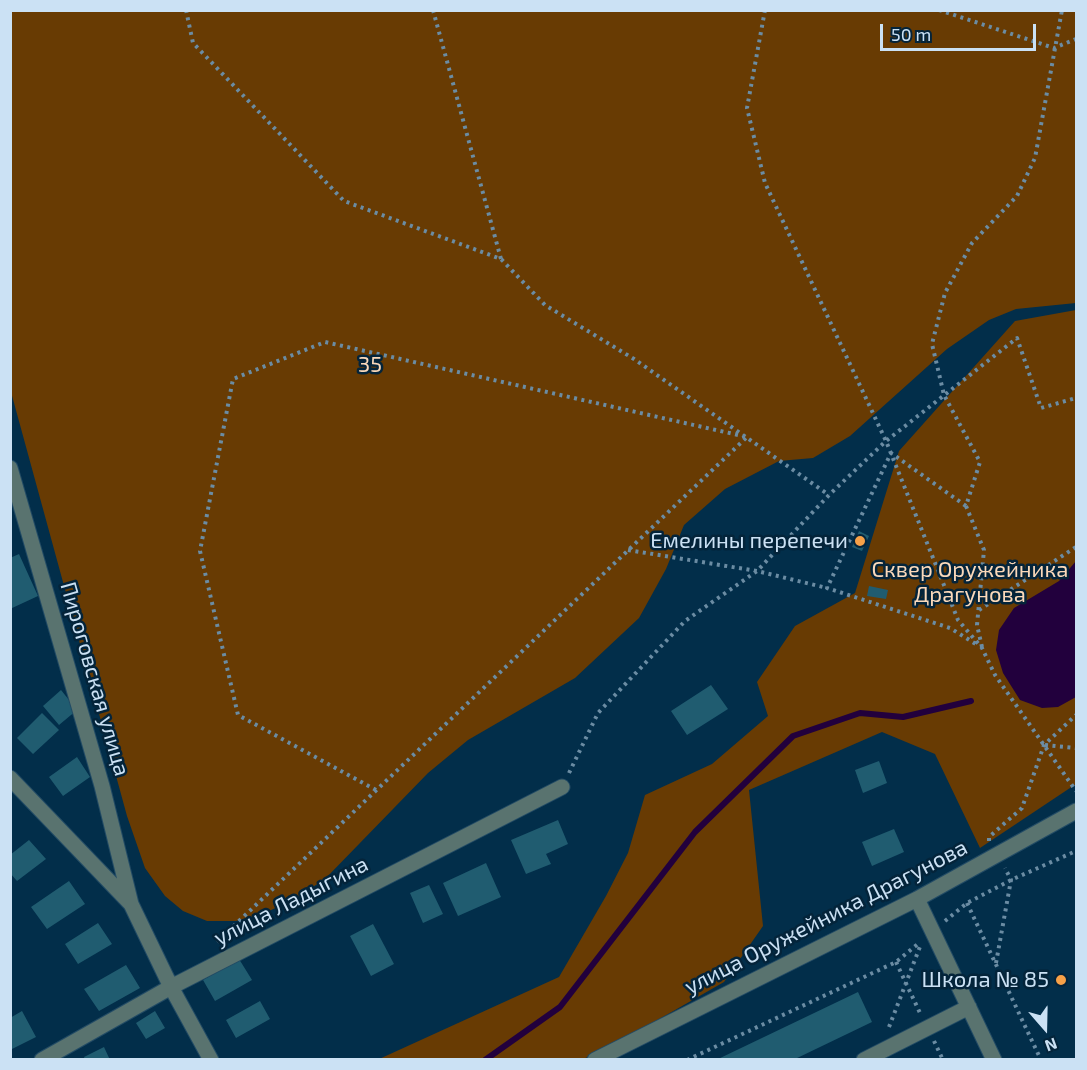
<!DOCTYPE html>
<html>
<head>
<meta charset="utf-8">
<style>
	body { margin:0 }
	#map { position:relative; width:1087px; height:1070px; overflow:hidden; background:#022e4a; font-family:"Exo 2",sans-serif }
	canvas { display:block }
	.frame { position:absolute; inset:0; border:12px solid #cbe1f4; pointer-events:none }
	.north { position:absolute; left:1015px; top:998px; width:60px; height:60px; -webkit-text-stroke:4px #04243a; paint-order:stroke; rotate:160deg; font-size:16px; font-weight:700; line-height:24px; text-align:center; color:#cbe1f4 }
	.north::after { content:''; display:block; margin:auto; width:21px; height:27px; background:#cbe1f4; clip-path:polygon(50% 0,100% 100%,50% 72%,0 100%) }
	.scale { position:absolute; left:880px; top:24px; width:156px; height:27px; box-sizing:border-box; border:3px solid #cbe1f4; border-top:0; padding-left:8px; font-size:18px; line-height:21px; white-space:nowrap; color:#cbe1f4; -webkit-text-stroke:4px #04243a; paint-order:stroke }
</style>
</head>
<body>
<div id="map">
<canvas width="1087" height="1070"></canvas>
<div class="frame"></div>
<div class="north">N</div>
<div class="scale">50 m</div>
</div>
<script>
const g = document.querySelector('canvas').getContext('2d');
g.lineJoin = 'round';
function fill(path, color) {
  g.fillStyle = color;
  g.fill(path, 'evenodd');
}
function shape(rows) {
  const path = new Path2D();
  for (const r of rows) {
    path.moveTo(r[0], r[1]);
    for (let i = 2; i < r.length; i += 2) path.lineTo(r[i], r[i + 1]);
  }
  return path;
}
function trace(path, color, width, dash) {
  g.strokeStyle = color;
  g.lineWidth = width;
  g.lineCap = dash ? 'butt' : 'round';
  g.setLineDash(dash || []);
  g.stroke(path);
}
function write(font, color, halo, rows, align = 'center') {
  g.font = font + ' "Exo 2",sans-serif';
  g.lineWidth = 5;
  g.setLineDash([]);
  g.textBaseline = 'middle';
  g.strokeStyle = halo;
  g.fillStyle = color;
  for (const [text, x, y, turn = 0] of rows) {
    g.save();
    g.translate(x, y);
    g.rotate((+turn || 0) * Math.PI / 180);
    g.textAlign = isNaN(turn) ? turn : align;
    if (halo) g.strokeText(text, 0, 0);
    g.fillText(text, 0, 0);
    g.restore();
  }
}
fill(shape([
	[10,11,1076,11,1076,303,1016,309,989,320,947,349,850,436,813,458,779,461,725,489,684,525,666,569,639,618,575,678,468,740,428,773,325,879,296,898,265,913,236,921,207,921,183,911,165,896,145,868,127,816,11,392],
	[1076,310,1076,784,980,848,935,754,882,732,749,790,763,926,724,982,607,1049,583,1059,377,1060,559,977,606,896,628,853,645,795,712,764,768,716,757,682,795,626,855,593,899,451,1015,321]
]), '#683b03');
fill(shape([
	[1076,561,1076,697,1058,707,1042,708,1020,700,1003,673,996,650,999,630,1014,608,1059,581]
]), '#22003d');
trace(shape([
	[485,1060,560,1007,695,832,793,736,860,713,903,717,971,701]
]), '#22003d', 6);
fill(shape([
	[859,531,869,536,862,551,852,547],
	[19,554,38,596,10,609,10,558],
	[869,586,888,590,886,599,867,596],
	[711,685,728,709,687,735,671,711],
	[61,690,77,710,59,725,43,706],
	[42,713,59,730,33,754,17,738],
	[77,757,90,777,63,796,49,777],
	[879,761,887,783,863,793,855,770],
	[558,820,568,844,546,854,551,864,526,874,511,840],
	[894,829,904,852,872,866,862,842],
	[29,840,46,859,17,881,10,873,10,855],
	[486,863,501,897,458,916,443,883],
	[69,881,85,904,47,929,31,907],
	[429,885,443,914,423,923,410,893],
	[98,923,112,944,78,964,65,944],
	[373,924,394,964,371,976,350,936],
	[239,959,252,980,215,1001,203,980],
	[126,965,140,988,99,1011,84,989],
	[858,992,872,1022,793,1060,716,1060],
	[260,1001,270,1019,236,1038,226,1020],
	[22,1011,36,1037,10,1050,10,1018],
	[155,1011,165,1028,146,1039,136,1023],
	[104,1047,110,1060,85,1060,84,1057]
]), '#205c70');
const minor = shape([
	[10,468,102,786,131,904],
	[10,778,131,904,171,987,211,1060],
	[917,899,994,1060],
	[42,1060,171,987,562,787],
	[595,1060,917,899,1076,811],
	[864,1060,969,1007]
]);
trace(minor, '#224b65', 17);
trace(shape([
	[186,10,193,43,344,201,501,259,545,305,634,359,829,495],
	[433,10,501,259],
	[765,10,747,108,765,183,886,441,958,620,982,648,995,675,1076,791],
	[939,10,1054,48,1076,39],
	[966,506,891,453,827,588,950,628,979,646],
	[628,550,757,571,827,588],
	[979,610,1076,547],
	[982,647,977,625,984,550,966,506,980,462,944,395,932,344,945,293,972,243,1017,196,1035,158,1062,10],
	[1045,745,1076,748],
	[569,773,598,713,685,621,757,571,829,495,886,441,1017,338,1041,408,1076,398],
	[376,790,238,715,200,551,233,379,325,342,747,437],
	[989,841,989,837,1022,808,1044,745,1076,715],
	[967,903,1041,1060],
	[945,921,967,903,1011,880,1076,851],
	[217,942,747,437],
	[896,962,920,1013],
	[996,963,1011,880,1005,868],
	[889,1027,921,944],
	[934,1041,943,1060],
	[687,1060,896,962,919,943]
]), '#6b8ca3', 4, [3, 4.5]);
trace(minor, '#59736f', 15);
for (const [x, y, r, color] of [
	[860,541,6,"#f7a148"],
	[1061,980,6,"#f7a148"]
]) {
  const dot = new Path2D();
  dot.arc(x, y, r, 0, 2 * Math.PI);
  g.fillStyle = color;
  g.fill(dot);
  trace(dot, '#04243a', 2);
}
write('22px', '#fbd9ba', '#04243a', [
	["35",370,365],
	["Сквер Оружейника",970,570],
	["Драгунова",970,595]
]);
write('22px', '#cbe1f4', '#04243a', [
	["Емелины перепечи",848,541],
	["Школа № 85",1049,980]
], 'right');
write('22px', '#cbe1f4', '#04243a', [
	["Пироговская улица",95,679,74],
	["улица Ладыгина",291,901,-27],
	["улица Оружейника Драгунова",826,917,-27]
]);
</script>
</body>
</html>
